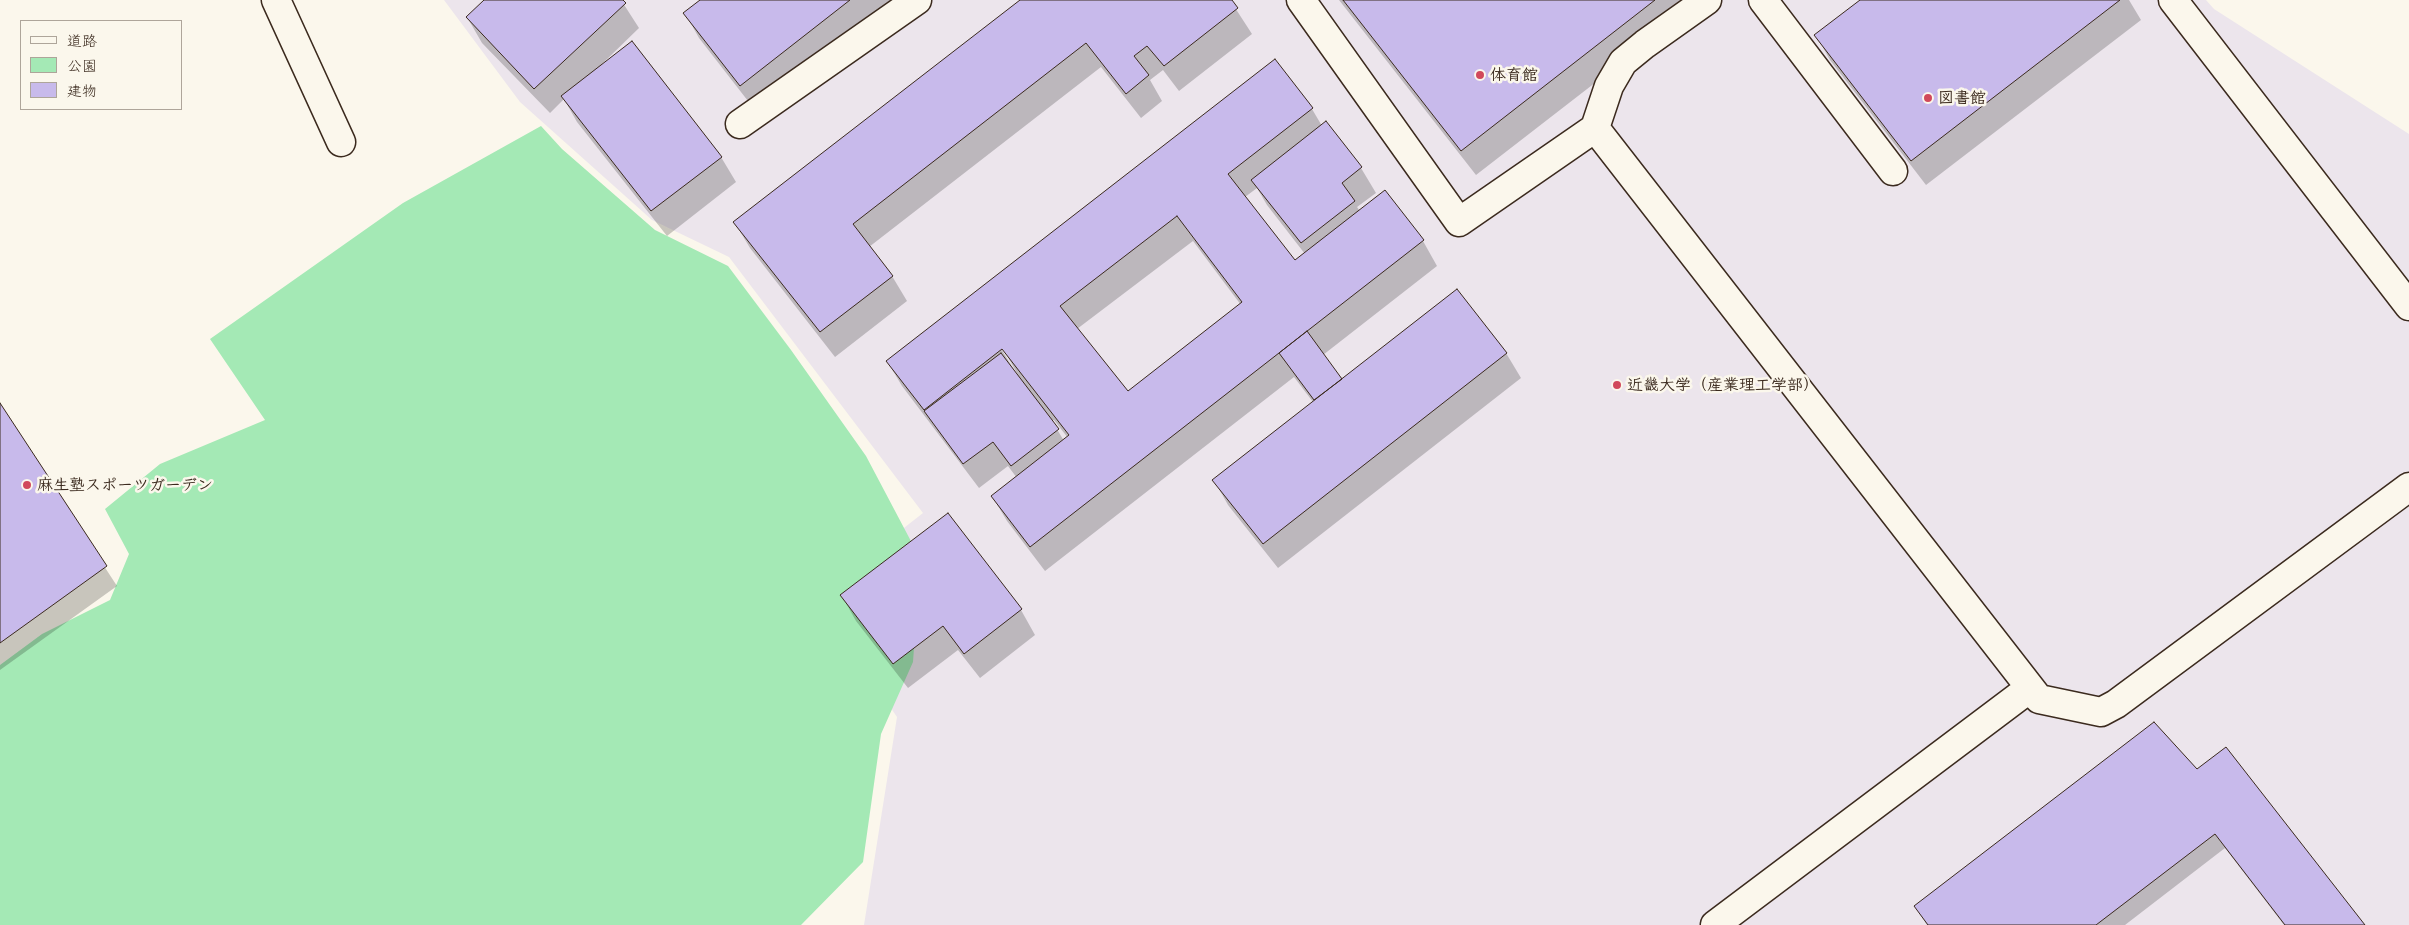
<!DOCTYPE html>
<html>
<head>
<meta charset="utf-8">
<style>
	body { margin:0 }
	#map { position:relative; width:2409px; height:925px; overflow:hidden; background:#fbf7ec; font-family:"Comic Neue","Klee One",sans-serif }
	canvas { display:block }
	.legend { position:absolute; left:20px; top:20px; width:162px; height:90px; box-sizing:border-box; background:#fbf7ec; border:1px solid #aea59a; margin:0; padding:6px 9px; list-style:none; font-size:15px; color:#3b2a1e }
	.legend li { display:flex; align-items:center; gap:10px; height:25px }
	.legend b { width:25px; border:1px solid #aea59a }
</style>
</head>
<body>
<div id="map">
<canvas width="2409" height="925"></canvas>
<ul class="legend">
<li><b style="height:6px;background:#fbf7ec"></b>道路</li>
<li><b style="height:14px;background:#a4e9b5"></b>公園</li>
<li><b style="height:14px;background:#c8baeb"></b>建物</li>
</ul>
</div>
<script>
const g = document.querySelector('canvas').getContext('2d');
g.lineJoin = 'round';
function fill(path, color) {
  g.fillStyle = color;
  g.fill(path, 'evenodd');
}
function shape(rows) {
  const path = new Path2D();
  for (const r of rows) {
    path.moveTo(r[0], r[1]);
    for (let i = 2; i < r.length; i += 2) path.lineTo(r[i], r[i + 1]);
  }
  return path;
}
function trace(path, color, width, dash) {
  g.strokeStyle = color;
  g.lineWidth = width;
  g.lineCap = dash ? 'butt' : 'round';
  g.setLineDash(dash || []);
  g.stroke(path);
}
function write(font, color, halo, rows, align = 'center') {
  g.font = font + ' "Comic Neue","Klee One",sans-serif';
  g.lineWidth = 5;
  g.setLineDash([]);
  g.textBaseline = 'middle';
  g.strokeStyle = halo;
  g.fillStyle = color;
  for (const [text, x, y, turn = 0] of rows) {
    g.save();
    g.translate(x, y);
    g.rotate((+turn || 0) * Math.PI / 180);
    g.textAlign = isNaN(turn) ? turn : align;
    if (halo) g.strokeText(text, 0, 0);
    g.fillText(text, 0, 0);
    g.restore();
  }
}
fill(shape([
	[444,0,2206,0,2214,9,2409,134,2409,925,864,925,897,717,816,597,923,513,729,257,652,220,520,102]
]), '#ece5ec');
fill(shape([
	[541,126,562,149,655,230,728,266,791,350,866,456,913,545,918,591,913,662,881,734,863,862,801,925,0,925,0,665,42,634,110,600,129,554,105,509,160,464,265,420,210,339,403,203]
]), '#a4e9b5');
fill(shape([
	[486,0,621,0,639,28,602,64,721,157,736,182,667,236,577,122,564,99,550,113,482,43,467,17],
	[702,0,896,0,755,110,699,38,685,13],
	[1022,0,1230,0,1252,34,1179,91,1163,70,1150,80,1162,101,1141,118,1101,67,869,247,892,276,907,301,835,357,750,248,735,223],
	[1339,0,1702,0,1476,175],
	[1862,0,2129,0,2141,20,1926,185,1830,60,1816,35],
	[1312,109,1322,126,1326,123,1361,168,1376,193,1357,207,1360,211,1384,192,1423,241,1437,266,1323,355,1342,380,1506,353,1521,378,1278,568,1228,505,1214,480,1313,402,1294,377,1045,571,1007,521,992,496,1017,478,1008,466,979,488,902,386,887,361],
	[1257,188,1267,205,1305,254,1295,261,1245,197],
	[1193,241,1241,305,1128,393,1077,329],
	[1000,343,1018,375,1018,376,998,344],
	[1054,420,1068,438,1064,441,1052,421],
	[0,406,117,586,0,670],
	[842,596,1021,610,1035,635,980,678,958,650,908,688,856,621],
	[2197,771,2364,925,2284,925,2225,848,2125,925,1927,925,1915,906]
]), '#0003');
const building = shape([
	[484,0,623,0,626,3,534,89,466,17,484,0],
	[700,0,850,0,740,86,683,13,700,0],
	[1020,0,1232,0,1238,8,1164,66,1147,46,1134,56,1149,75,1126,94,1086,43,853,224,893,276,820,332,733,222,1020,0],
	[1343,0,1655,0,1461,151,1343,0],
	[1860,0,2120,0,1911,161,1814,35,1860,0],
	[632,41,722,157,651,211,561,96,632,41],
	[1275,59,1313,108,1228,174,1295,260,1385,190,1424,240,1030,547,991,496,1069,435,1002,349,924,410,886,361,1275,59],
	[1177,216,1242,302,1128,391,1060,306,1177,216],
	[1326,121,1362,167,1342,183,1355,201,1301,243,1251,180,1326,121],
	[1457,289,1507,353,1263,544,1212,480,1457,289],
	[1307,331,1342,379,1314,400,1279,353,1307,331],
	[1001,353,1059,429,1011,466,993,442,963,464,924,411,1001,353],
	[0,403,107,566,0,643,0,403],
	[948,513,1022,609,964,654,943,626,893,664,840,595,948,513],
	[2154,722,2197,769,2226,747,2365,925,2285,925,2215,834,2096,925,1928,925,1914,906,2154,722]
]);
fill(building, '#c8baeb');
trace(building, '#3b2a1e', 1);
const minor = shape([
	[276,0,341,142],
	[1301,0,1459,222,1595,128,2039,699,2101,712,2116,704,2409,487],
	[1763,0,1893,171],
	[2173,0,2409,306],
	[740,124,917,0],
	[1595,128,1609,86,1623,62,1645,44,1707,0],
	[1715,925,2030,688]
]);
trace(minor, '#3b2a1e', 31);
trace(minor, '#fbf7ec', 28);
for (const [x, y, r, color] of [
	[1480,75,5,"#d1495b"],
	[1928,98,5,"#d1495b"],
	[1617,385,5,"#d1495b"],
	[27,485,5,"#d1495b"]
]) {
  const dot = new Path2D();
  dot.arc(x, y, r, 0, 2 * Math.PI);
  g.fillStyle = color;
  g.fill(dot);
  trace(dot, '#fbf7ec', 2);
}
write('bold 16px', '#3b2a1e', '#fbf7ec', [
	["体育館",1490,75],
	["図書館",1938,98],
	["近畿大学（産業理工学部）",1627,385],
	["麻生塾スポーツガーデン",37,485]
], 'left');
</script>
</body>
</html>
